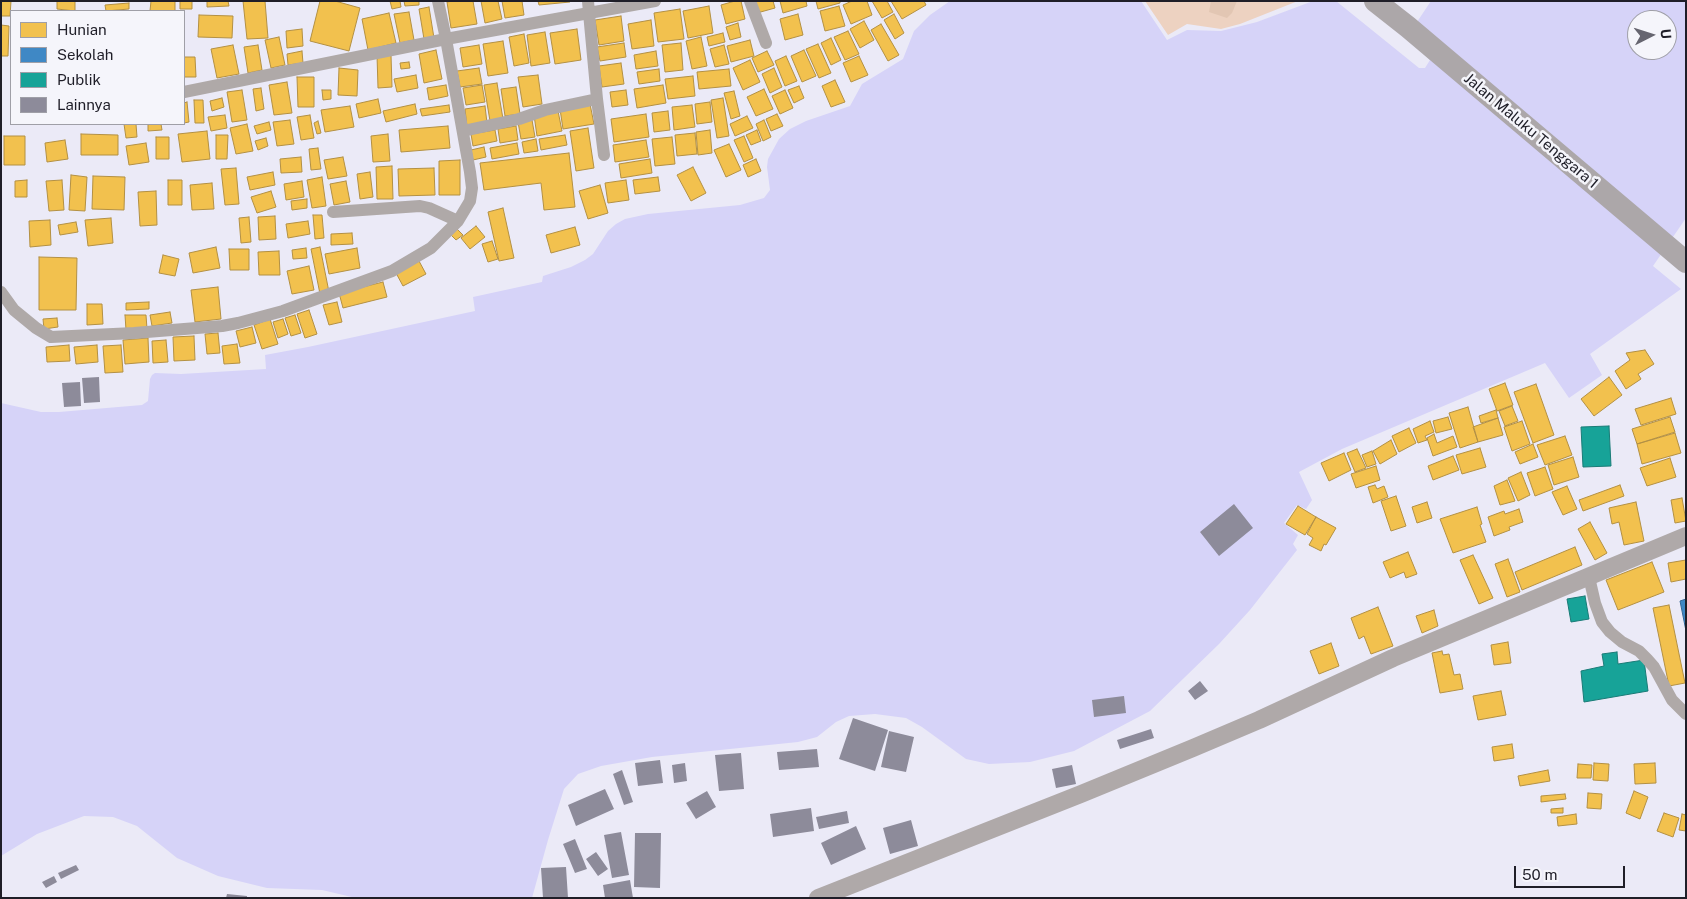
<!DOCTYPE html>
<html>
<head>
<meta charset="utf-8">
<style>
	body { margin:0 }
	#map { position:relative; width:1687px; height:899px; overflow:hidden; background:#ebeaf7; font-family:"Public Sans",sans-serif }
	canvas { display:block }
	.frame { position:absolute; inset:0; border:2px solid #1f1e28; pointer-events:none }
	.legend { position:absolute; left:10px; top:10px; width:175px; height:115px; box-sizing:border-box; background:#f5f5fb; border:1px solid #9f9fa7; margin:0; padding:6px 9px; list-style:none; font-size:15px; color:#1f1e28 }
	.legend li { display:flex; align-items:center; gap:10px; height:25px }
	.legend b { width:25px; border:1px solid #9f9fa7 }
	.north { position:absolute; left:1627px; top:10px; width:50px; height:50px; box-sizing:border-box; background:#f5f5fb; border:1px solid #9f9fa7; border-radius:50%; rotate:85deg; font-size:14px; font-weight:700; line-height:20px; text-align:center; color:#1f1e28 }
	.north::after { content:''; display:block; margin:auto; width:18px; height:22px; background:#666570; clip-path:polygon(50% 0,100% 100%,50% 72%,0 100%) }
	.scale { position:absolute; left:1514px; top:866px; width:111px; height:22px; box-sizing:border-box; border:2px solid #1f1e28; border-top:0; padding-left:6px; font-size:15px; line-height:18px; white-space:nowrap; color:#1f1e28; -webkit-text-stroke:4px #f5f5fb; paint-order:stroke }
</style>
</head>
<body>
<div id="map">
<canvas width="1687" height="899"></canvas>
<div class="frame"></div>
<ul class="legend">
<li><b style="height:14px;background:#f2c14e"></b>Hunian</li>
<li><b style="height:14px;background:#3f88c5"></b>Sekolah</li>
<li><b style="height:14px;background:#17a398"></b>Publik</li>
<li><b style="height:14px;background:#8d8b9a"></b>Lainnya</li>
</ul>
<div class="north">U</div>
<div class="scale">50 m</div>
</div>
<script>
const g = document.querySelector('canvas').getContext('2d');
g.lineJoin = 'round';
function fill(path, color) {
  g.fillStyle = color;
  g.fill(path, 'evenodd');
}
function shape(rows) {
  const path = new Path2D();
  for (const r of rows) {
    path.moveTo(r[0], r[1]);
    for (let i = 2; i < r.length; i += 2) path.lineTo(r[i], r[i + 1]);
  }
  return path;
}
function trace(path, color, width, dash) {
  g.strokeStyle = color;
  g.lineWidth = width;
  g.lineCap = dash ? 'butt' : 'round';
  g.setLineDash(dash || []);
  g.stroke(path);
}
function write(font, color, halo, rows, align = 'center') {
  g.font = font + ' "Public Sans",sans-serif';
  g.lineWidth = 5;
  g.setLineDash([]);
  g.textBaseline = 'middle';
  g.strokeStyle = halo;
  g.fillStyle = color;
  for (const [text, x, y, turn = 0] of rows) {
    g.save();
    g.translate(x, y);
    g.rotate((+turn || 0) * Math.PI / 180);
    g.textAlign = isNaN(turn) ? turn : align;
    if (halo) g.strokeText(text, 0, 0);
    g.fillText(text, 0, 0);
    g.restore();
  }
}
fill(shape([
	[1145,1,1298,1,1240,24,1221,29,1187,24,1168,35]
]), '#edd2c1');
fill(shape([
	[1211,1,1237,1,1232,13,1227,18,1209,12]
]), '#e2c6b3');
fill(shape([
	[950,1,1141,1,1167,40,1187,30,1221,31,1257,22,1313,1,1336,1,1419,68,1425,68,1430,60,1407,37,1431,1,1686,1,1686,218,1653,266,1681,289,1590,354,1602,375,1569,398,1545,363,1342,449,1299,472,1312,500,1306,509,1297,505,1284,523,1298,535,1293,544,1297,550,1250,610,1219,644,1150,711,1074,751,1030,762,989,764,966,759,922,727,906,718,875,714,849,716,836,722,817,737,798,742,652,757,601,766,578,774,564,789,548,840,532,898,356,898,322,890,267,888,218,876,177,858,137,826,113,817,84,816,37,834,1,856,1,403,41,412,59,412,142,405,148,401,150,379,152,375,155,373,181,374,266,369,265,355,308,347,475,311,473,297,542,282,543,276,571,267,585,260,593,254,608,231,616,224,625,219,648,214,740,205,764,198,770,190,767,167,768,159,779,139,790,129,806,121,850,106,862,84,903,59,914,31,930,15],
	[1637,20,1667,20,1667,50,1637,50]
]), '#d6d3f8');
const homes = shape([
	[1,1,11,1,10,16,1,16,1,1],
	[57,1,75,1,75,11,57,9,57,1],
	[151,1,175,1,175,11,150,11,151,1],
	[180,1,192,1,192,9,180,9,180,1],
	[207,1,228,1,229,6,207,7,207,1],
	[243,1,265,1,268,38,247,39,243,1],
	[320,1,335,1,360,8,349,51,310,41,320,1],
	[390,1,400,1,401,7,392,9,390,1],
	[404,1,419,1,419,5,405,6,404,1],
	[453,1,473,1,477,24,451,28,447,2,453,1],
	[481,1,498,1,502,19,485,23,481,1],
	[502,1,522,1,524,15,505,18,502,1],
	[538,1,570,1,570,2,539,5,538,1],
	[735,1,741,1,745,19,726,24,721,5,735,1],
	[754,1,773,1,775,8,757,13,754,1],
	[780,1,806,1,807,6,783,13,780,1],
	[816,1,840,1,840,3,818,9,816,1],
	[852,1,867,1,872,15,851,24,843,5,852,1],
	[872,1,887,1,893,12,882,18,872,1],
	[891,1,924,1,926,5,902,19,891,1],
	[129,3,129,9,106,11,105,5,129,3],
	[709,6,713,33,688,38,683,11,709,6],
	[839,6,845,26,825,31,820,11,839,6],
	[429,7,434,38,424,39,419,9,429,7],
	[680,9,684,39,658,42,654,13,680,9],
	[409,12,414,40,400,43,394,14,409,12],
	[389,13,396,43,368,50,362,19,389,13],
	[798,14,803,35,785,40,780,19,798,14],
	[894,14,904,33,895,39,884,20,894,14],
	[199,15,233,16,232,38,198,37,199,15],
	[621,16,624,41,599,45,595,20,621,16],
	[651,20,654,46,632,49,628,24,651,20],
	[864,21,874,40,860,48,850,29,864,21],
	[738,23,741,37,730,40,726,27,738,23],
	[881,24,899,55,888,61,871,30,881,24],
	[1,25,9,26,8,56,1,56,1,25],
	[302,29,303,46,287,48,286,31,302,29],
	[577,29,581,60,555,64,550,33,577,29],
	[848,31,859,54,845,60,834,37,848,31],
	[545,32,550,63,531,66,527,35,545,32],
	[723,33,725,42,709,46,707,37,723,33],
	[524,34,529,63,514,66,509,37,524,34],
	[279,37,285,65,271,68,265,40,279,37],
	[701,37,707,66,692,69,686,41,701,37],
	[831,38,841,60,831,65,821,43,831,38],
	[750,40,754,56,731,62,727,46,750,40],
	[503,41,508,73,488,76,483,44,503,41],
	[624,43,626,57,600,61,597,47,624,43],
	[681,43,683,70,665,72,662,45,681,43],
	[818,44,831,73,819,78,806,49,818,44],
	[233,45,239,74,217,78,211,49,233,45],
	[258,45,262,70,248,73,244,47,258,45],
	[479,45,482,64,463,67,460,48,479,45],
	[724,45,729,64,715,67,710,49,724,45],
	[436,50,442,79,424,83,419,54,436,50],
	[804,50,816,76,802,82,791,56,804,50],
	[302,51,303,63,288,65,287,54,302,51],
	[656,51,658,66,636,69,634,55,656,51],
	[767,51,774,65,758,72,752,58,767,51],
	[377,55,391,55,392,87,378,88,377,55],
	[786,56,797,81,785,86,775,61,786,56],
	[859,56,868,75,851,82,843,63,859,56],
	[184,57,195,57,196,77,184,77,184,57],
	[750,60,760,82,743,90,733,68,750,60],
	[409,62,410,68,401,69,400,63,409,62],
	[621,63,624,84,602,87,599,66,621,63],
	[339,68,358,70,357,96,338,95,339,68],
	[479,68,482,84,460,87,457,71,479,68],
	[774,68,782,87,770,93,762,74,774,68],
	[659,69,660,81,639,84,637,72,659,69],
	[729,69,731,86,699,89,697,72,729,69],
	[416,75,418,88,397,92,394,79,416,75],
	[538,75,542,104,523,107,518,77,538,75],
	[693,76,695,96,668,99,665,79,693,76],
	[297,77,314,77,314,107,298,107,297,77],
	[835,80,845,102,831,107,822,86,835,80],
	[287,82,292,113,274,115,269,85,287,82],
	[497,83,503,119,490,121,484,85,497,83],
	[446,85,448,96,429,100,427,88,446,85],
	[482,85,485,102,466,105,463,88,482,85],
	[663,85,666,103,637,108,634,89,663,85],
	[799,86,804,98,794,103,788,90,799,86],
	[516,87,520,114,505,116,501,89,516,87],
	[261,88,264,109,256,111,253,89,261,88],
	[764,89,773,109,756,116,747,97,764,89],
	[242,90,247,120,232,122,227,92,242,90],
	[322,90,331,90,331,99,323,100,322,90],
	[626,90,628,105,612,107,610,92,626,90],
	[785,90,793,108,780,114,772,96,785,90],
	[734,91,740,116,731,119,724,93,734,91],
	[222,98,224,107,212,111,210,101,222,98],
	[723,98,729,136,717,138,711,100,723,98],
	[378,99,381,113,359,118,356,104,378,99],
	[194,100,203,100,204,123,195,123,194,100],
	[187,102,189,122,184,123,184,103,187,102],
	[710,102,712,122,697,124,695,104,710,102],
	[415,104,417,114,386,122,383,111,415,104],
	[590,104,594,124,563,129,560,109,590,104],
	[449,105,450,112,422,116,420,109,449,105],
	[692,105,695,127,674,130,672,107,692,105],
	[350,106,354,127,325,132,321,110,350,106],
	[485,106,487,123,467,127,465,109,485,106],
	[558,111,562,131,537,136,534,115,558,111],
	[668,111,670,130,654,132,652,113,668,111],
	[646,114,649,137,614,142,611,119,646,114],
	[777,114,783,126,771,131,766,119,777,114],
	[225,115,227,128,211,131,208,117,225,115],
	[310,115,314,138,301,140,297,117,310,115],
	[747,116,753,128,735,136,730,124,747,116],
	[290,120,294,144,277,146,273,122,290,120],
	[532,120,535,137,521,139,518,122,532,120],
	[764,120,771,137,763,141,756,124,764,120],
	[318,121,321,133,317,134,314,123,318,121],
	[269,122,271,130,257,134,254,126,269,122],
	[124,124,136,124,137,137,126,138,124,124],
	[148,124,161,124,162,130,148,131,148,124],
	[247,124,253,151,236,154,230,128,247,124],
	[448,126,450,148,401,152,399,130,448,126],
	[516,126,518,140,500,143,498,129,516,126],
	[588,128,594,168,576,171,570,131,588,128],
	[495,130,497,141,473,146,471,134,495,130],
	[710,130,712,153,698,155,696,132,710,130],
	[757,130,761,141,751,145,746,135,757,130],
	[207,131,210,159,182,162,178,134,207,131],
	[695,133,697,154,677,156,675,135,695,133],
	[81,134,118,135,118,155,81,155,81,134],
	[388,134,390,161,373,162,371,136,388,134],
	[216,135,228,135,227,159,216,159,216,135],
	[565,135,567,145,541,150,539,139,565,135],
	[4,136,25,136,25,165,4,165,4,136],
	[744,136,753,158,744,162,734,140,744,136],
	[156,137,169,137,169,159,156,159,156,137],
	[672,137,675,164,655,166,652,139,672,137],
	[266,138,268,146,258,150,255,141,266,138],
	[536,139,538,151,524,153,522,142,536,139],
	[65,140,68,159,47,162,45,143,65,140],
	[646,140,649,157,615,162,613,145,646,140],
	[146,143,149,162,129,165,126,146,146,143],
	[517,143,519,154,492,159,490,148,517,143],
	[729,144,741,170,726,177,714,150,729,144],
	[484,147,486,157,473,160,471,150,484,147],
	[318,148,321,169,311,170,309,149,318,148],
	[569,153,575,207,544,210,541,183,484,190,480,163,569,153],
	[301,157,302,172,281,173,280,159,301,157],
	[343,157,347,176,328,179,324,160,343,157],
	[650,159,652,173,621,178,619,164,650,159],
	[756,159,761,171,748,177,743,165,756,159],
	[460,160,460,195,439,195,439,161,460,160],
	[392,166,393,199,377,199,376,167,392,166],
	[693,167,706,193,691,201,677,175,693,167],
	[236,168,239,204,225,205,221,169,236,168],
	[434,168,435,195,399,196,398,169,434,168],
	[273,172,275,185,250,190,247,177,273,172],
	[370,172,373,197,360,199,357,174,370,172],
	[71,175,87,177,85,211,69,210,71,175],
	[93,176,125,177,124,210,92,209,93,176],
	[322,177,326,206,312,208,307,180,322,177],
	[658,177,660,191,635,194,633,180,658,177],
	[27,180,27,197,15,197,15,181,27,180],
	[62,180,64,210,49,211,46,181,62,180],
	[168,180,182,180,182,205,168,205,168,180],
	[626,180,629,200,608,203,605,183,626,180],
	[302,181,304,197,286,200,284,184,302,181],
	[346,181,350,202,334,205,330,184,346,181],
	[212,183,214,209,192,210,190,185,212,183],
	[600,185,608,213,588,219,579,191,600,185],
	[156,191,157,225,140,226,138,192,156,191],
	[271,191,276,207,257,213,251,197,271,191],
	[307,199,307,208,292,210,291,201,307,199],
	[503,208,514,258,499,261,488,212,503,208],
	[313,215,322,215,324,238,315,239,313,215],
	[275,216,276,239,259,240,258,217,275,216],
	[249,217,251,242,241,243,239,218,249,217],
	[111,218,113,243,88,246,85,220,111,218],
	[50,220,51,245,30,247,29,221,50,220],
	[308,221,310,234,288,238,286,224,308,221],
	[76,222,78,232,60,235,58,225,76,222],
	[476,226,485,237,470,249,461,238,476,226],
	[575,227,580,245,551,253,546,235,575,227],
	[456,228,463,235,456,240,450,234,456,228],
	[352,233,353,244,331,245,331,234,352,233],
	[492,241,498,259,488,262,482,244,492,241],
	[216,247,220,268,193,273,189,253,216,247],
	[320,247,329,292,320,294,311,249,320,247],
	[306,248,307,258,293,259,292,250,306,248],
	[357,248,360,268,329,274,325,254,357,248],
	[229,249,249,249,249,270,230,270,229,249],
	[279,251,280,275,259,275,258,252,279,251],
	[163,255,179,259,175,276,159,273,163,255],
	[39,257,77,258,76,310,39,310,39,257],
	[419,261,426,274,403,286,396,273,419,261],
	[309,266,314,290,292,294,287,271,309,266],
	[383,282,387,297,343,308,339,293,383,282],
	[218,287,221,319,195,322,191,290,218,287],
	[149,302,149,309,126,310,126,303,149,302],
	[337,302,342,322,329,325,323,305,337,302],
	[87,304,102,304,103,324,87,325,87,304],
	[309,310,317,334,305,338,297,314,309,310],
	[170,312,172,323,152,326,150,315,170,312],
	[125,315,146,315,147,329,126,330,125,315],
	[295,315,301,333,291,336,285,318,295,315],
	[57,318,58,327,44,329,43,319,57,318],
	[270,319,278,344,262,349,254,325,270,319],
	[283,319,288,334,278,338,273,322,283,319],
	[252,327,256,343,240,347,236,331,252,327],
	[218,333,220,353,207,354,205,334,218,333],
	[194,336,195,360,174,361,173,337,194,336],
	[148,338,149,362,125,364,123,340,148,338],
	[166,340,168,362,153,363,152,341,166,340],
	[237,344,240,363,224,364,222,346,237,344],
	[69,345,70,361,47,362,46,347,69,345],
	[97,345,98,362,76,364,74,347,97,345],
	[121,345,123,372,105,373,103,346,121,345],
	[1645,350,1654,364,1638,374,1641,379,1626,389,1615,371,1630,360,1626,353,1645,350],
	[1609,377,1622,395,1594,416,1581,399,1609,377],
	[1505,383,1513,405,1497,411,1489,389,1505,383],
	[1536,384,1554,435,1533,443,1514,392,1536,384],
	[1671,398,1676,414,1641,425,1635,409,1671,398],
	[1512,406,1518,421,1505,426,1499,411,1512,406],
	[1468,407,1478,442,1460,448,1449,413,1468,407],
	[1496,410,1498,418,1481,423,1479,416,1496,410],
	[1448,417,1452,429,1436,433,1433,421,1448,417],
	[1670,417,1675,432,1637,444,1632,429,1670,417],
	[1498,418,1503,435,1478,442,1473,427,1498,418],
	[1430,421,1434,432,1425,436,1427,440,1418,443,1413,429,1430,421],
	[1522,421,1530,444,1512,451,1504,427,1522,421],
	[1409,428,1416,443,1399,452,1392,436,1409,428],
	[1675,433,1681,453,1642,464,1637,444,1675,433],
	[1434,434,1437,443,1453,436,1457,447,1433,456,1427,438,1434,434],
	[1565,436,1572,455,1545,465,1537,445,1565,436],
	[1391,440,1397,454,1380,464,1373,451,1391,440],
	[1533,444,1538,457,1520,464,1515,452,1533,444],
	[1480,448,1486,467,1462,474,1456,455,1480,448],
	[1357,449,1366,468,1355,472,1347,453,1357,449],
	[1372,451,1376,464,1367,467,1362,455,1372,451],
	[1344,453,1351,470,1329,481,1321,463,1344,453],
	[1453,456,1459,470,1433,480,1428,466,1453,456],
	[1573,457,1579,477,1554,485,1548,465,1573,457],
	[1670,458,1676,477,1647,486,1640,468,1670,458],
	[1376,466,1380,480,1356,488,1351,474,1376,466],
	[1545,467,1553,489,1535,496,1527,473,1545,467],
	[1521,472,1530,495,1518,501,1508,478,1521,472],
	[1507,480,1515,501,1500,505,1494,486,1507,480],
	[1375,485,1377,489,1384,486,1388,497,1373,503,1368,487,1375,485],
	[1620,485,1624,496,1583,511,1579,500,1620,485],
	[1567,486,1577,509,1563,515,1552,492,1567,486],
	[1396,496,1406,526,1391,531,1381,501,1396,496],
	[1682,498,1686,521,1675,523,1671,500,1682,498],
	[1427,502,1432,518,1417,523,1412,507,1427,502],
	[1636,502,1644,541,1624,545,1619,522,1612,524,1609,508,1636,502],
	[1298,506,1316,517,1305,535,1286,524,1298,506],
	[1477,507,1482,524,1480,525,1486,542,1453,553,1440,519,1477,507],
	[1519,509,1523,522,1509,527,1510,530,1494,536,1488,517,1504,511,1505,514,1519,509],
	[1316,517,1336,528,1326,545,1324,544,1321,551,1309,545,1313,538,1307,534,1316,517],
	[1590,522,1607,553,1595,560,1578,529,1590,522],
	[1575,547,1582,565,1522,590,1515,572,1575,547],
	[1408,552,1417,574,1406,578,1404,572,1390,578,1383,562,1408,552],
	[1473,555,1493,598,1479,604,1460,560,1473,555],
	[1508,559,1520,592,1507,597,1495,564,1508,559],
	[1686,560,1686,579,1671,582,1668,563,1686,560],
	[1652,562,1664,592,1618,610,1606,580,1652,562],
	[1669,605,1685,683,1669,686,1653,608,1669,605],
	[1378,607,1393,646,1371,654,1364,636,1359,639,1351,618,1378,607],
	[1434,610,1438,626,1422,633,1416,616,1434,610],
	[1508,642,1511,663,1494,665,1491,645,1508,642],
	[1331,643,1339,666,1319,674,1310,651,1331,643],
	[1442,651,1443,655,1449,654,1454,675,1460,674,1463,689,1440,693,1432,653,1442,651],
	[1501,691,1506,715,1478,720,1473,696,1501,691],
	[1512,744,1514,758,1494,761,1492,747,1512,744],
	[1594,763,1609,764,1608,781,1593,780,1594,763],
	[1655,763,1656,783,1635,784,1634,764,1655,763],
	[1578,764,1592,765,1591,778,1577,778,1578,764],
	[1548,770,1550,781,1520,786,1518,776,1548,770],
	[1634,791,1648,797,1640,819,1626,813,1634,791],
	[1588,793,1602,794,1601,809,1587,808,1588,793],
	[1565,794,1566,799,1541,802,1541,796,1565,794],
	[1563,808,1563,813,1551,813,1551,809,1563,808],
	[1664,813,1679,818,1673,837,1657,831,1664,813],
	[1576,814,1577,824,1558,826,1557,817,1576,814],
	[1682,814,1686,815,1686,831,1679,830,1682,814]
]);
fill(homes, '#f2c14e');
trace(homes, '#b39043', 1);
const schools = shape([
	[1686,599,1686,631,1680,601,1686,599]
]);
fill(schools, '#3f88c5');
trace(schools, '#356896', 1);
const public = shape([
	[1609,426,1611,466,1583,467,1581,427,1609,426],
	[1585,596,1589,619,1571,622,1567,599,1585,596],
	[1617,652,1618,664,1644,660,1648,691,1584,702,1581,671,1604,666,1602,654,1617,652]
]);
fill(public, '#17a398');
trace(public, '#197b76', 1);
fill(shape([
	[99,377,100,402,84,403,82,378],
	[80,382,81,406,64,407,62,383],
	[1234,504,1253,528,1219,556,1200,532],
	[1200,681,1208,691,1195,700,1188,691],
	[1124,696,1126,713,1094,717,1092,700],
	[853,718,888,730,875,771,839,759],
	[1151,729,1154,738,1120,749,1117,740],
	[889,731,914,737,906,772,881,767],
	[817,749,819,767,779,770,777,752],
	[741,753,744,789,719,791,715,755],
	[660,760,663,783,638,786,635,763],
	[685,763,687,781,674,783,672,765],
	[1072,765,1076,784,1056,788,1052,769],
	[622,770,633,802,624,805,613,774],
	[605,789,614,809,576,826,568,805],
	[707,791,716,807,696,819,686,803],
	[811,808,814,831,773,837,770,814],
	[847,811,849,823,819,829,816,817],
	[911,820,918,846,890,854,883,828],
	[856,826,866,849,831,865,821,843],
	[621,832,629,875,612,878,604,835],
	[635,833,661,833,660,888,634,887],
	[575,839,587,869,575,873,563,844],
	[596,852,608,869,598,876,586,859],
	[76,865,79,870,61,879,58,873],
	[566,867,568,898,543,898,541,868],
	[54,876,57,882,46,888,42,882],
	[630,880,633,898,605,898,603,885],
	[227,894,247,896,247,898,226,898]
]), '#8d8b9a');
trace(shape([
	[438,1,446,39,589,13,597,99,604,155],
	[588,1,589,13,655,1],
	[750,1,766,43],
	[463,131,519,119,545,110,597,99],
	[333,212,420,206,429,208,458,221],
	[1,292,14,310,36,328,51,337,134,333,222,326,238,323,283,311,392,271,431,248,458,221,470,201,472,188,470,172,446,39,184,92],
	[1589,577,1595,603,1602,622,1610,632,1622,642,1639,651,1647,659,1654,667,1672,700,1686,714]
]), '#afa9a8', 12);
trace(shape([
	[818,898,1081,794,1193,748,1259,720,1393,658,1686,536]
]), '#afa9a9', 18);
trace(shape([
	[1375,1,1408,27,1686,262]
]), '#aca7a9', 22);
write('15px', '#1f1e28', '#f5f5fb', [
	["Jalan Maluku Tenggara 1",1531,131,40]
]);
</script>
</body>
</html>
